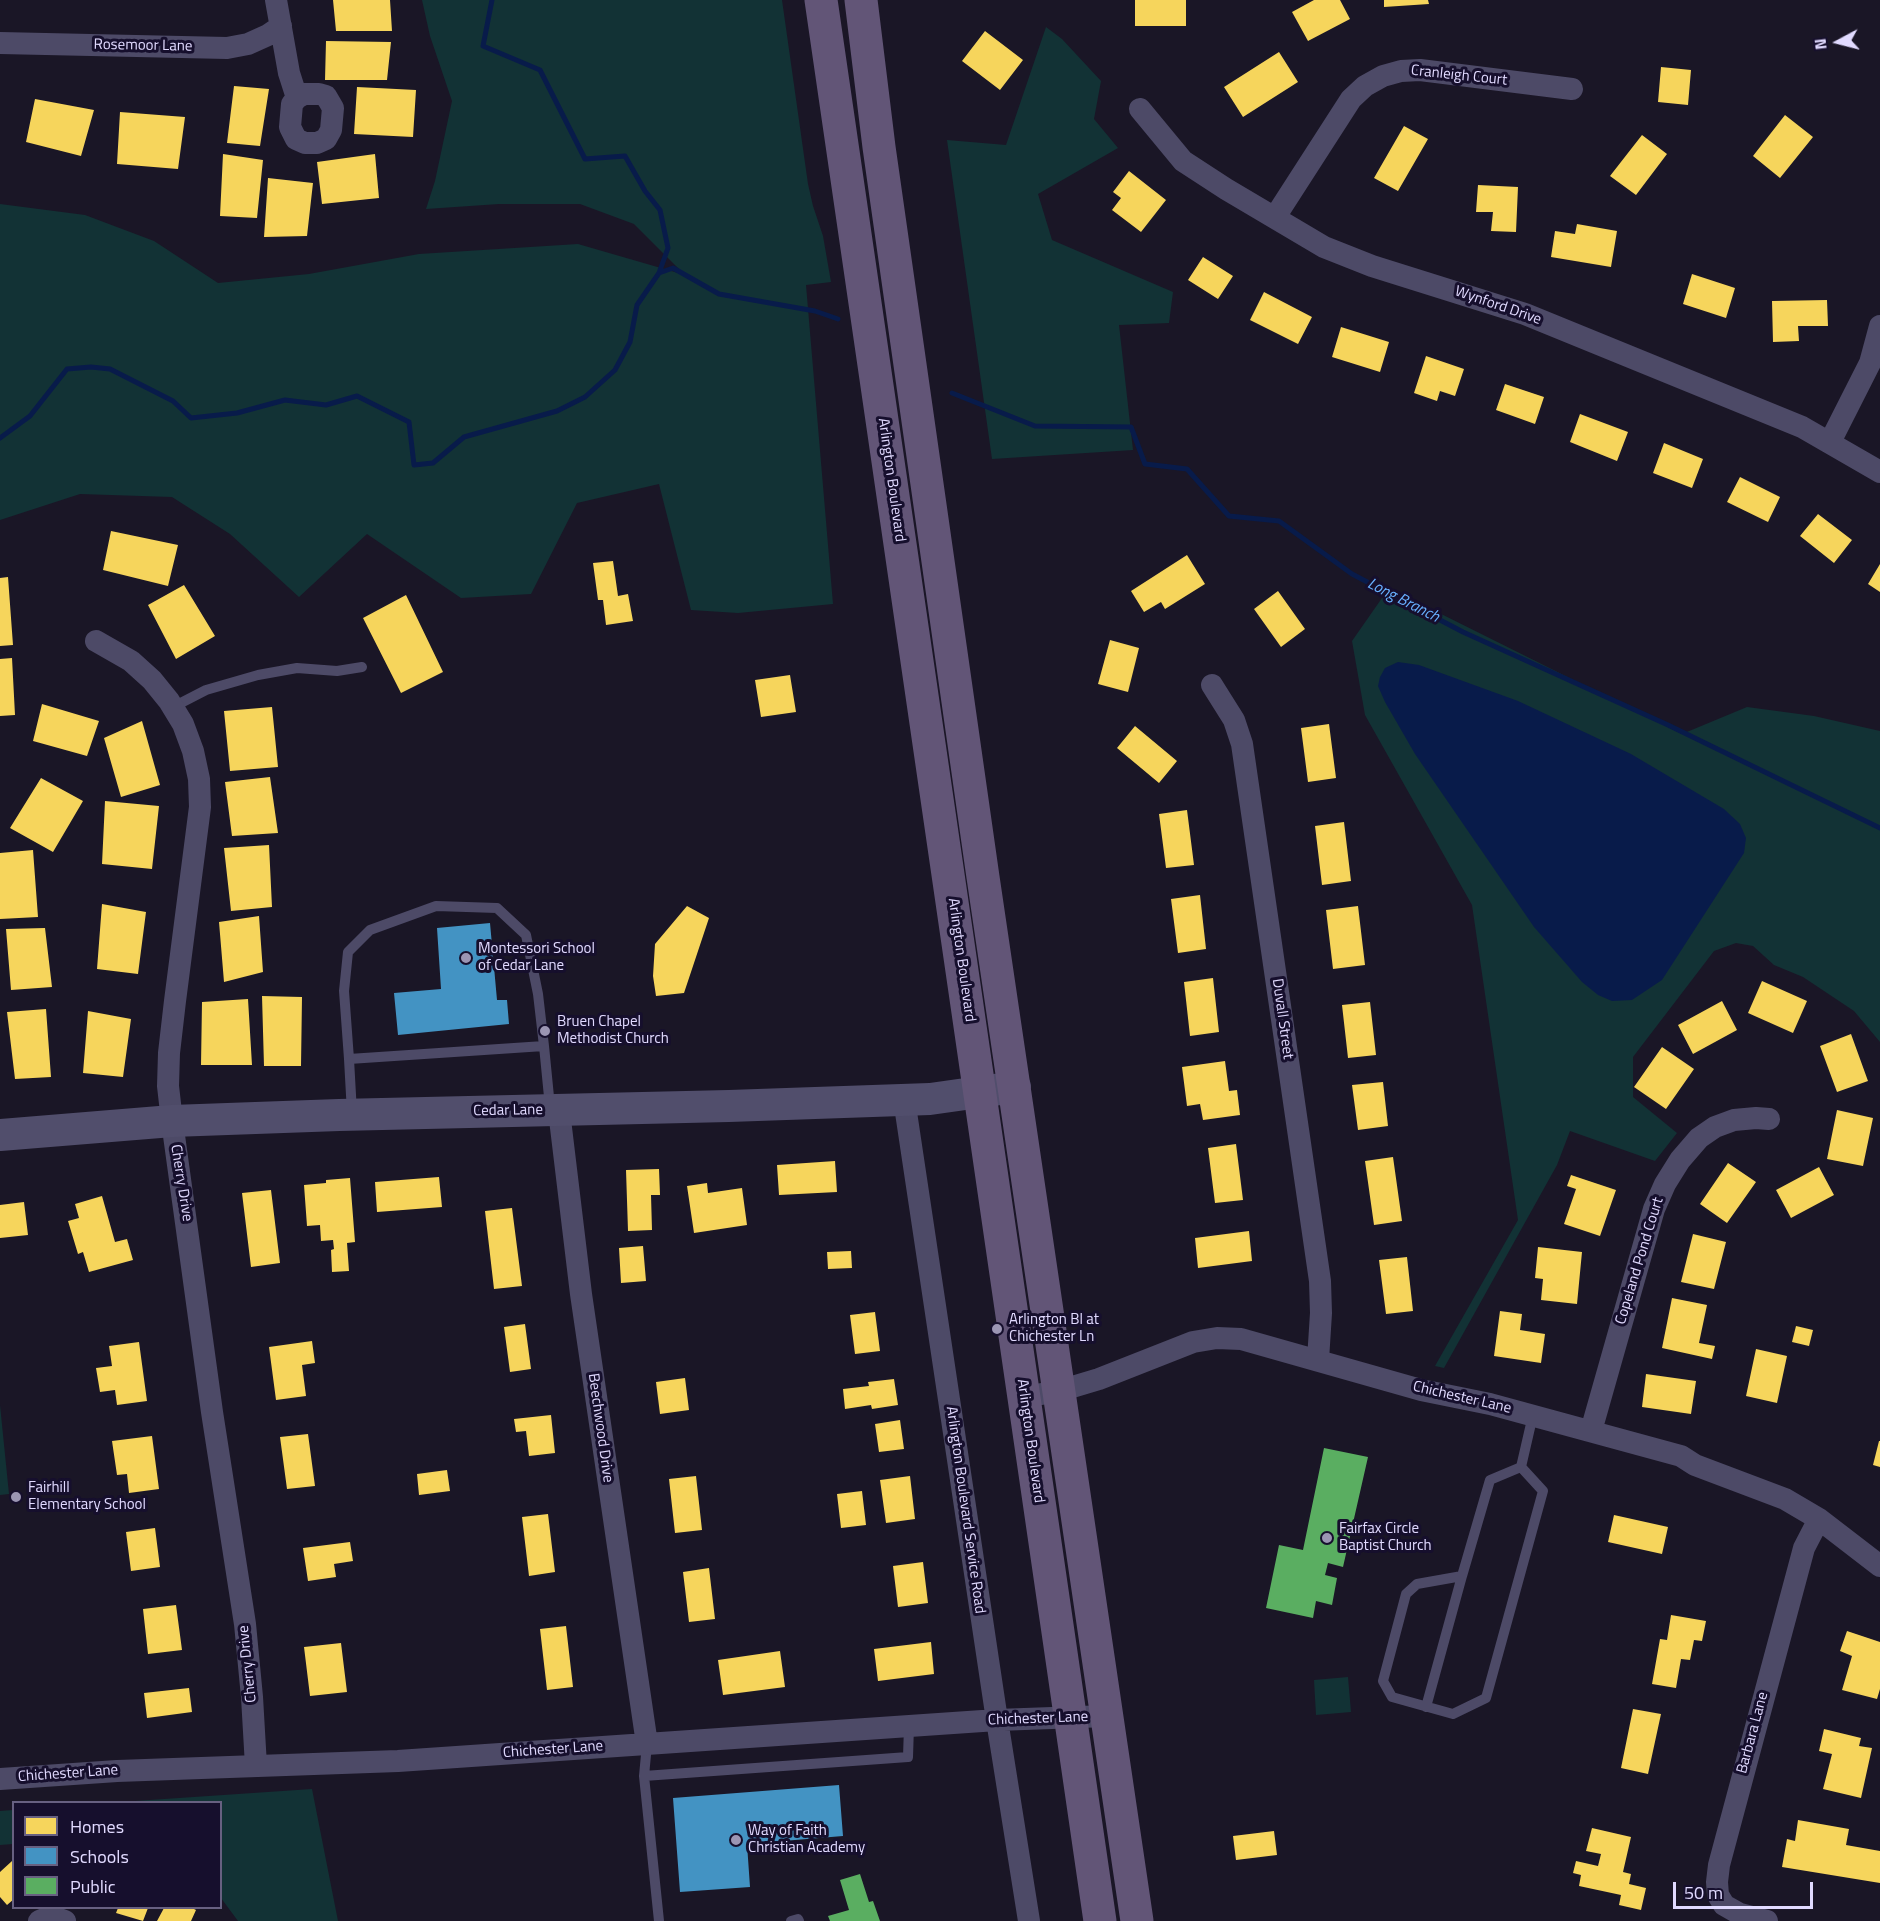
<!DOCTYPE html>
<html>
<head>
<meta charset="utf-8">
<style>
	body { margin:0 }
	#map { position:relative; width:1880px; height:1921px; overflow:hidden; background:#1a1626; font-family:"Titillium Web",sans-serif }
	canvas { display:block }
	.legend { position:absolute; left:12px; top:1801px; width:210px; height:108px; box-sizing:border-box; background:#160f2d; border:2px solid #676081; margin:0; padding:8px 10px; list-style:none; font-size:18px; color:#e1daff }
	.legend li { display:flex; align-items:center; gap:12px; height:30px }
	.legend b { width:30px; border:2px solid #676081 }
	.north { position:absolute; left:1808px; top:12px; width:60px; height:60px; -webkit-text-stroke:4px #160f2d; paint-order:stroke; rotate:263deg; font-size:16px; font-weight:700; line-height:24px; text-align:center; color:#e1daff }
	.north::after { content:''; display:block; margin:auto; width:21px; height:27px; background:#e1daff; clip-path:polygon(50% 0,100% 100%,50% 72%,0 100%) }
	.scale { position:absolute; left:1673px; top:1882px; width:140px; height:27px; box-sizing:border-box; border:3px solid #e1daff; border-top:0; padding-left:8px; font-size:18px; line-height:21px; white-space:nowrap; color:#e1daff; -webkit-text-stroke:4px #160f2d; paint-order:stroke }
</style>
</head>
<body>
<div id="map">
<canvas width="1880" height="1921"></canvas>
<ul class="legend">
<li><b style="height:16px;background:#f6d55c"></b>Homes</li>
<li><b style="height:16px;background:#4393c3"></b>Schools</li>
<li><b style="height:16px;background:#5aae61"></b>Public</li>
</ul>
<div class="north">N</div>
<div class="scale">50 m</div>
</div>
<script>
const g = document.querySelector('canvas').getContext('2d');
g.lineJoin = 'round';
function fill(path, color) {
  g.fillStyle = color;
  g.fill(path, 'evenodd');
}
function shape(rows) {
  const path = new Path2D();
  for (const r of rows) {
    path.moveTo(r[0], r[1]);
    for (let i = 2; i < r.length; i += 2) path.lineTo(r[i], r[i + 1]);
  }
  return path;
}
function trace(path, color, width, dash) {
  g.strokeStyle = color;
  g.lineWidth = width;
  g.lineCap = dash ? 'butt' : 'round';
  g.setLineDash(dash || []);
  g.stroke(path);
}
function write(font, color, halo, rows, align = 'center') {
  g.font = font + ' "Titillium Web",sans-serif';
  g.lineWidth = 6;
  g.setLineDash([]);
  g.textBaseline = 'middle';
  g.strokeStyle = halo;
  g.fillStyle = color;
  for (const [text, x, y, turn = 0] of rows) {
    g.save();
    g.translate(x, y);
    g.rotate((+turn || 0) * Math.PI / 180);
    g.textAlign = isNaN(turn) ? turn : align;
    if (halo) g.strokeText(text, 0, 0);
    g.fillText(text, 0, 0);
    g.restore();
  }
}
fill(shape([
	[422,0,782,0,808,184,813,206,823,236,831,282,806,285,833,604,738,613,691,610,659,484,577,503,531,594,461,598,367,534,299,597,230,534,172,497,80,494,0,520,0,204,85,215,154,241,218,283,309,274,419,254,578,244,685,275,634,224,580,204,499,204,426,209,435,181,452,101,430,36],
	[1046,27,1062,39,1101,81,1094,119,1118,148,1038,194,1052,240,1173,292,1169,323,1119,325,1133,450,992,459,947,140,1006,145],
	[1389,588,1682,734,1747,707,1814,716,1880,731,1880,1042,1854,1011,1803,977,1774,965,1753,946,1736,943,1714,951,1633,1057,1633,1097,1677,1133,1655,1161,1570,1131,1557,1165,1444,1368,1435,1366,1518,1220,1472,905,1365,715,1352,641],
	[0,1405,9,1494,0,1495],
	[1348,1677,1351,1712,1316,1715,1314,1680],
	[312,1789,338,1921,238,1921,221,1898,220,1802,120,1802],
	[13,1810,13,1844,0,1845,0,1811]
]), '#123235');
fill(shape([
	[1398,662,1419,665,1518,701,1631,754,1724,809,1740,824,1746,838,1744,853,1662,980,1632,1000,1612,1001,1598,995,1582,982,1534,927,1415,754,1385,702,1378,686,1380,677,1385,668]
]), '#081b4a');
fill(shape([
	[333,0,390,0,392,31,336,31],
	[1135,0,1186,0,1186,26,1135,26],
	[1314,0,1340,0,1350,19,1308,41,1292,12],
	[1384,0,1428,0,1429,4,1384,7],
	[985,31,1023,60,1000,90,962,61],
	[326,41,391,42,387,80,325,80],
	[1279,52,1298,82,1243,117,1224,87],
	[1661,67,1691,70,1688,105,1658,102],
	[234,86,269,89,260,146,227,143],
	[357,87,416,90,413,137,354,134],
	[35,99,94,110,81,156,26,142],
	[120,112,185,117,178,169,117,164],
	[1785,115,1813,137,1780,178,1753,156],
	[1404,126,1428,139,1398,191,1374,178],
	[1642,135,1667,154,1636,195,1610,176],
	[223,154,263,160,257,218,220,216],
	[375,154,379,198,322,204,317,162],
	[1129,171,1166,200,1141,232,1112,210,1121,198,1113,192],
	[268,178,313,183,307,236,264,237],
	[1478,185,1518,187,1516,232,1491,231,1493,212,1476,212],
	[1577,224,1617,231,1611,267,1551,257,1555,231,1575,234],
	[1203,257,1233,276,1218,299,1188,280],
	[1692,274,1735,288,1726,318,1683,304],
	[1264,292,1312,317,1298,344,1250,320],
	[1827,300,1828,326,1798,326,1799,341,1773,342,1772,301],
	[1341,327,1389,342,1380,372,1332,357],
	[1426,356,1464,369,1455,396,1440,391,1437,401,1414,393],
	[1505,384,1544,397,1535,424,1496,410],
	[1580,414,1628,432,1617,461,1570,442],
	[1664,443,1703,459,1692,488,1653,473],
	[1740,477,1780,497,1768,522,1727,502],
	[1818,514,1852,540,1834,563,1800,536],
	[111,531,178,545,168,586,103,570],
	[1187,555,1205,584,1165,609,1161,602,1144,612,1131,591],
	[613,561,618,596,628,594,633,621,606,625,603,600,598,600,593,563],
	[1880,564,1880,592,1868,584],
	[8,577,13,645,0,646,0,578],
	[184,585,215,636,176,659,148,605],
	[1278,591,1305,629,1281,647,1254,609],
	[406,595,443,672,401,693,363,618],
	[1110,640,1139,648,1128,692,1098,684],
	[12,658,15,715,0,716,0,659],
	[790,675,796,712,761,717,755,680],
	[42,704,99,721,87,756,33,741],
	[272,707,278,767,230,771,224,711],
	[142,721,160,785,121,797,104,738],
	[1329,724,1336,778,1308,782,1301,728],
	[1135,726,1177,761,1159,783,1117,748],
	[270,777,278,833,232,836,225,782],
	[41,778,83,801,53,852,10,828],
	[105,801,159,806,152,869,102,864],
	[1187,810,1194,865,1166,868,1159,814],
	[1344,822,1351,881,1322,885,1315,826],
	[269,845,272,907,231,911,224,848],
	[33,850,38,917,0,919,0,853],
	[1200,895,1206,949,1178,953,1171,899],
	[102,904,146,912,138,974,97,969],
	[687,906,709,918,684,993,656,996,653,976,655,944],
	[1358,906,1365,965,1333,969,1326,910],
	[259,916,263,972,224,982,219,922],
	[45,928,52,987,11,990,6,929],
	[1213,978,1219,1032,1190,1036,1184,982],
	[1762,981,1807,1001,1793,1033,1748,1013],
	[262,996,302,997,301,1066,264,1066],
	[248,999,252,1065,201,1065,202,1002],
	[1722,1001,1737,1030,1693,1054,1678,1025],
	[1370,1002,1376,1055,1348,1058,1342,1005],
	[46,1009,51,1077,15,1079,7,1012],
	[88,1011,131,1019,123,1077,83,1073],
	[1851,1034,1868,1081,1837,1092,1820,1046],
	[1662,1047,1694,1069,1666,1109,1634,1087],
	[1225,1061,1229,1091,1237,1090,1240,1115,1203,1120,1200,1104,1187,1106,1182,1067],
	[1383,1082,1388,1126,1358,1130,1352,1085],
	[1837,1110,1873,1118,1863,1166,1827,1159],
	[1236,1144,1243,1200,1215,1203,1208,1148],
	[1393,1157,1402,1221,1374,1225,1365,1161],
	[835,1161,837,1192,779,1195,777,1165],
	[1728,1163,1756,1182,1727,1223,1700,1204],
	[1819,1167,1834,1195,1791,1218,1776,1190],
	[659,1169,660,1195,651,1195,652,1230,628,1231,626,1170],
	[1571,1175,1616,1190,1600,1236,1564,1224,1576,1189,1567,1186],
	[439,1177,442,1207,377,1212,375,1182],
	[350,1178,355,1242,347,1243,349,1271,332,1272,331,1250,334,1249,333,1240,321,1241,320,1225,307,1226,304,1185,326,1183,326,1180],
	[707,1183,708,1193,742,1188,747,1225,694,1233,687,1186],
	[271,1190,280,1263,251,1267,242,1193],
	[102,1196,115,1242,127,1239,133,1260,89,1272,83,1252,78,1254,68,1221,79,1218,75,1204],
	[24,1202,28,1235,0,1238,0,1205],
	[512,1208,522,1286,494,1289,485,1211],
	[1249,1231,1252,1261,1198,1268,1195,1238],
	[1693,1234,1726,1242,1714,1289,1681,1282],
	[643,1246,646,1281,621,1283,619,1248],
	[1538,1247,1582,1252,1577,1304,1541,1300,1543,1279,1535,1278],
	[851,1251,852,1268,828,1269,827,1252],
	[1407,1257,1413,1311,1386,1314,1379,1260],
	[1672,1298,1707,1305,1699,1343,1715,1346,1712,1359,1662,1348],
	[1500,1311,1522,1314,1520,1330,1545,1334,1541,1363,1494,1356],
	[875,1312,880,1351,855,1354,850,1315],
	[525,1324,531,1369,510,1372,504,1327],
	[1796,1326,1813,1330,1809,1346,1792,1342],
	[312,1341,315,1363,302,1365,306,1396,276,1400,269,1347],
	[139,1342,147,1401,117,1405,115,1390,100,1392,96,1368,112,1366,109,1346],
	[1756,1349,1787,1356,1777,1403,1746,1396],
	[1646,1374,1696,1381,1691,1414,1642,1407],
	[685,1378,689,1410,660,1414,656,1382],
	[894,1379,898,1405,872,1409,871,1405,845,1409,843,1389,869,1386,868,1382],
	[551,1415,555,1453,529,1456,526,1431,516,1432,514,1419],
	[900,1420,904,1449,879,1452,875,1424],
	[308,1434,315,1486,287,1489,280,1437],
	[152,1436,159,1489,129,1493,127,1474,117,1475,112,1441],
	[1879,1441,1880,1441,1880,1467,1873,1465],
	[447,1470,450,1491,419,1495,417,1474],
	[696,1476,702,1530,675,1533,669,1479],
	[910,1476,915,1519,886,1523,880,1480],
	[862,1491,866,1525,841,1528,837,1494],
	[548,1514,555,1572,529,1576,522,1517],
	[1614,1515,1668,1527,1662,1554,1608,1542],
	[155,1528,160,1567,131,1571,126,1532],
	[350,1542,353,1561,334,1564,336,1577,308,1581,303,1548],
	[923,1562,928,1603,898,1607,893,1566],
	[709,1568,715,1619,689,1622,683,1572],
	[176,1605,182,1650,148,1654,143,1609],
	[1671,1615,1706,1621,1702,1641,1694,1640,1690,1660,1681,1659,1676,1688,1652,1684,1660,1639,1667,1640],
	[566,1626,573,1687,547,1690,540,1629],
	[1847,1631,1880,1642,1880,1689,1877,1699,1842,1690,1852,1656,1840,1651],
	[931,1642,934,1674,878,1681,874,1649],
	[341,1643,347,1692,310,1696,304,1647],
	[780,1651,785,1687,723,1695,718,1660],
	[189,1688,192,1712,147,1718,144,1693],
	[1633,1709,1661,1714,1648,1774,1621,1768],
	[1824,1729,1861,1738,1859,1746,1872,1748,1861,1798,1823,1789,1832,1754,1819,1751],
	[1798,1820,1849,1829,1846,1845,1880,1851,1880,1883,1782,1867,1787,1839,1795,1841],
	[1592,1828,1631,1837,1623,1872,1631,1874,1629,1884,1646,1888,1641,1910,1619,1905,1621,1895,1579,1886,1581,1875,1573,1873,1576,1861,1598,1866,1601,1854,1586,1851],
	[1274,1831,1277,1855,1236,1860,1233,1836],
	[12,1861,14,1863,14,1899,7,1905,0,1897,0,1872],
	[118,1908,148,1908,143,1921,116,1913],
	[164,1908,192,1908,196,1910,191,1921,157,1921]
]), '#f6d55c');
fill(shape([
	[490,923,497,1000,507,1000,509,1024,398,1035,394,993,441,989,437,928],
	[839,1785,843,1836,747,1844,750,1887,680,1892,673,1798]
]), '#4393c3');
fill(shape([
	[1324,1448,1368,1457,1343,1567,1328,1563,1325,1575,1337,1578,1332,1605,1316,1601,1313,1618,1266,1608,1279,1545,1303,1550],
	[860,1874,869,1902,873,1901,880,1921,830,1921,828,1916,849,1910,840,1880]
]), '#5aae61');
trace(shape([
	[659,273,673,268,719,294,815,311,838,319],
	[952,393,1035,426,1131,427,1145,464,1187,469,1229,516,1279,521,1352,574,1463,632,1668,725,1880,828],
	[0,438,30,416,67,369,91,367,110,369,173,401,191,418,237,413,285,400,326,405,357,396,409,422,414,465,433,463,464,437,557,411,585,397,615,370,630,342,637,305,659,273,668,248,660,210,645,191,625,156,585,159,540,70,483,46,492,0]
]), '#081b4a', 5);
trace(shape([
	[173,707,206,690,258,675,297,668,337,671,362,667],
	[349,1059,344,991,348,952,370,930,436,906,497,908,526,935,538,994,544,1046],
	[352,1113,349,1059,544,1046,550,1107],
	[1521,1467,1543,1491,1486,1698,1453,1714,1392,1697,1383,1681,1406,1594,1417,1584,1462,1576,1490,1480,1521,1467,1533,1415],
	[1426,1707,1462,1576],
	[644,1776,647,1744],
	[659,1921,644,1776,908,1757,909,1726],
	[791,1921,798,1919,799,1921]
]), '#4d4a67', 10);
trace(shape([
	[276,0,289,73,297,98],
	[0,43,227,48,248,44,268,35,281,26],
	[304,94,319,94,326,96,333,108,331,130,326,139,317,143,305,143,296,139,290,127,292,104,297,98,304,94],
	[1140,109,1183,161,1226,189,1324,247,1372,266,1525,314,1802,427,1880,472],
	[1275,217,1351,99,1365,86,1383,76,1401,71,1420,70,1572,89],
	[1830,442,1870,363,1880,326],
	[96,641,131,661,152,680,169,701,183,724,193,751,199,779,200,807,175,1001,169,1053,168,1086,172,1121,212,1412,245,1624,252,1697,256,1766],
	[1212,685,1234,720,1242,744,1320,1281,1321,1313,1318,1360],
	[904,1099,997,1720,1029,1921],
	[559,1111,581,1294,647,1744],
	[1024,1397,1059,1391,1099,1379,1193,1342,1217,1338,1241,1339,1421,1390,1490,1404,1681,1456,1695,1465,1785,1499,1819,1519,1880,1566],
	[1591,1431,1654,1209,1665,1184,1680,1160,1699,1138,1715,1127,1734,1120,1756,1118,1769,1119],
	[0,1779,117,1771,398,1761,997,1720,1107,1716],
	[39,1921,46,1918,54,1917,65,1921],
	[1767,1921,1740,1914,1724,1905,1718,1895,1717,1882,1719,1865,1804,1548,1819,1519]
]), '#4d4a67', 22);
trace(shape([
	[0,1135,172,1121,339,1115,729,1106,930,1099,1015,1087]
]), '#514e6c', 32);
trace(shape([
	[821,0,1100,1921],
	[861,0,879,147,983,877,1137,1921]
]), '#625577', 33);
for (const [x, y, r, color] of [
	[466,958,6,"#9b95b3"],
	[545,1031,6,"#9b95b3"],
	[997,1329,6,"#9b95b3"],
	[16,1497,6,"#9b95b3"],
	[1327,1538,6,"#9b95b3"],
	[736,1840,6,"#9b95b3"]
]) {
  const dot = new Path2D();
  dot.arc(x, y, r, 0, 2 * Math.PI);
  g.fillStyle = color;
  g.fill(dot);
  trace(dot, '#160f2d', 2);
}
write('15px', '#e1daff', '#160f2d', [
	["Rosemoor Lane",143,46,1],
	["Cranleigh Court",1459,76,6],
	["Wynford Drive",1498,306,19],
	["Arlington Boulevard",891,480,82],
	["Arlington Boulevard",961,960,82],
	["Duvall Street",1282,1019,82],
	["Cedar Lane",508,1111,-1],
	["Cherry Drive",181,1183,81],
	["Copeland Pond Court",1640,1261,-73],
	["Chichester Lane",1462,1398,13],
	["Beechwood Drive",600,1428,82],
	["Arlington Boulevard",1030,1441,82],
	["Arlington Boulevard Service Road",965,1510,82],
	["Cherry Drive",248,1664,-96],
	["Chichester Lane",1038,1719,-2],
	["Barbara Lane",1753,1733,-75],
	["Chichester Lane",553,1750,-4],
	["Chichester Lane",68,1774,-4]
]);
write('15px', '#e1daff', '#160f2d', [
	["Montessori School",478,949],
	["of Cedar Lane",478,966],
	["Bruen Chapel",557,1022],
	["Methodist Church",557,1039],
	["Arlington Bl at",1009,1320],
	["Chichester Ln",1009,1337],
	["Fairhill",28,1488],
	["Elementary School",28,1505],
	["Fairfax Circle",1339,1529],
	["Baptist Church",1339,1546],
	["Way of Faith",748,1831],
	["Christian Academy",748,1848]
], 'left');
write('italic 16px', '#68b0ff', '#160f2d', [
	["Long Branch",1403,601,27]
]);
</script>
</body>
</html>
